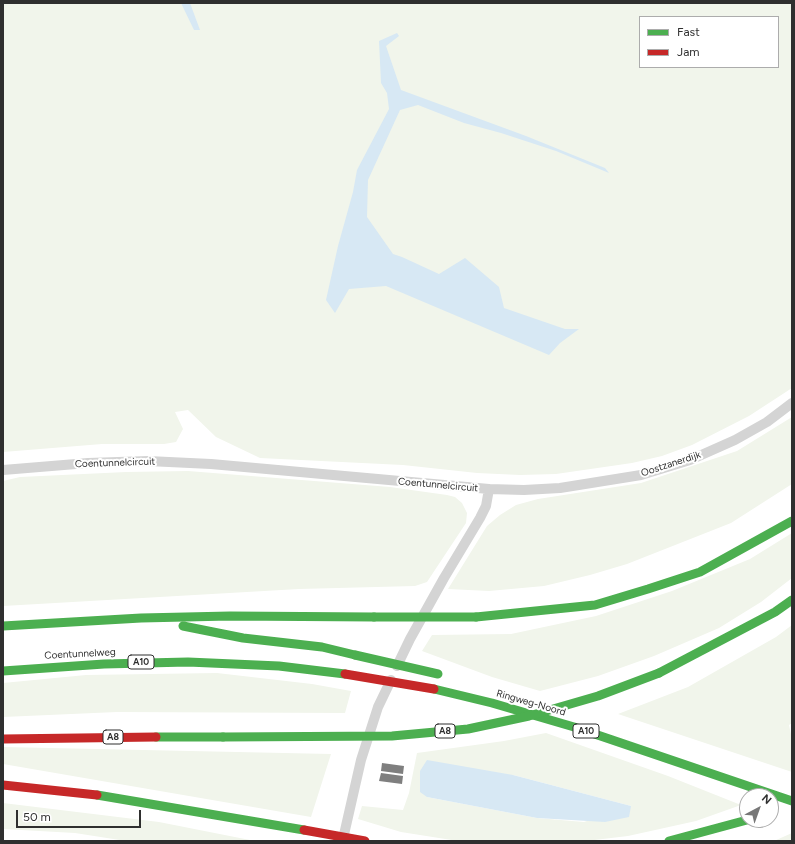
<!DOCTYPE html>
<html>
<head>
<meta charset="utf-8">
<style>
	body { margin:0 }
	#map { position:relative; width:795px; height:844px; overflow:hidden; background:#fff; font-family:Figtree,sans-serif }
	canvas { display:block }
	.frame { position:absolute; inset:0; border:4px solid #2f2f2f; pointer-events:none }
	.legend { position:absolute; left:639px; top:16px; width:140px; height:52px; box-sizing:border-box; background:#fff; border:1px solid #acacac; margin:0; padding:5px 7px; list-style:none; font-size:12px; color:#2f2f2f }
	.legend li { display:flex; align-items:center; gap:8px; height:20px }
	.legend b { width:20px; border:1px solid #acacac }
	.north { position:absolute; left:739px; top:788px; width:40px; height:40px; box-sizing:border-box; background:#fff; border:1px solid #acacac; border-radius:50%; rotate:41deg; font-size:11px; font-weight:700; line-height:16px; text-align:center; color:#2f2f2f }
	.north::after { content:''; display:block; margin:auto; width:14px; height:18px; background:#787878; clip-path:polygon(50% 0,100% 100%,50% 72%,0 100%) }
	.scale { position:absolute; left:16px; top:810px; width:125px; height:18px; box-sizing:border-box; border:2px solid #2f2f2f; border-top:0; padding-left:5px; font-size:12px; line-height:14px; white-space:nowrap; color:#2f2f2f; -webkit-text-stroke:3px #fff; paint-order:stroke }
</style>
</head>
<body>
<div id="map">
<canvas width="795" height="844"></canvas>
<div class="frame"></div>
<ul class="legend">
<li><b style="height:5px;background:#4caf50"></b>Fast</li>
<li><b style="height:5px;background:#c62828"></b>Jam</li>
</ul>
<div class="north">N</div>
<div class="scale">50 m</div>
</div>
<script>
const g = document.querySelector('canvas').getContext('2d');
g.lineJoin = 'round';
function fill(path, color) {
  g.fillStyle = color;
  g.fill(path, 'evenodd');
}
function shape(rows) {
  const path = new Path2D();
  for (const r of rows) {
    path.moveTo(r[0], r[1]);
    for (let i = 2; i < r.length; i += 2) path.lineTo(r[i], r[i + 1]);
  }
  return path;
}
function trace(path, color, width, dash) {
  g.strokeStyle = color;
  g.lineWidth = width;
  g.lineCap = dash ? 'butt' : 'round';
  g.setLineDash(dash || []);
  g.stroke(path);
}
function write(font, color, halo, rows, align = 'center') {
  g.font = font + ' Figtree,sans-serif';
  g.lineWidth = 4;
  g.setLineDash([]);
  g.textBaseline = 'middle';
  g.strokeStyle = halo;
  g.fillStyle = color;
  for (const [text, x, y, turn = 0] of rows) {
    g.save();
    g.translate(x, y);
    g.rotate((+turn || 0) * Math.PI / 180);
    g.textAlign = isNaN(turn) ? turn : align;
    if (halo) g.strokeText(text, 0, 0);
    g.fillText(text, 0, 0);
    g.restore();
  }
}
fill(shape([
	[3,3,792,3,792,388,749,416,692,445,662,456,632,463,556,474,520,475,477,473,403,465,260,458,216,437,188,410,175,412,183,429,176,442,164,444,102,444,3,452],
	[640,17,778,17,778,67,640,67],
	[792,417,792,484,731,523,627,564,590,575,544,586,489,591,448,589,487,526,500,515,516,505,538,499,641,483,737,451],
	[188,471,390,487,447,495,455,497,462,503,467,513,466,523,427,582,415,586,299,589,3,606,3,481,20,477,126,472],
	[792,533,792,578,761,602,719,628,654,656,598,676,540,691,492,677,422,651,432,635,511,634,596,616,672,591,750,559],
	[792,625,792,723,789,725,792,739,792,772,618,714,688,687,776,637],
	[217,673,312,684,351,691,345,713,117,712,3,717,3,683,86,675],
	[546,733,668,776,741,805,696,821,628,836,586,841,458,841,401,832,358,819,362,806,403,810,409,793,417,753,504,741],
	[513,775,631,806,584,822,537,818,427,797],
	[3,747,331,754,311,817,3,764],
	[3,803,159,822,255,841,126,841,75,833,3,829],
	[792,833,792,841,774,841]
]), '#f1f5eb');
fill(shape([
	[181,3,190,3,200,30,194,30],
	[397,33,399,36,386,46,401,90,526,136,605,168,609,173,556,151,501,133,464,123,418,105,400,110,368,180,367,217,393,254,402,257,439,274,465,258,499,287,504,308,565,329,579,329,560,343,549,355,386,286,349,289,335,313,326,300,338,246,353,192,357,170,389,109,387,93,381,83,379,41],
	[427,760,513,775,631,806,629,817,605,822,537,818,427,797,420,792,420,771]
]), '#d7e8f4');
fill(shape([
	[382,763,404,766,403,774,381,771],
	[381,773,403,776,402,784,379,781]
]), '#7f7f7f');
trace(shape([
	[3,470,88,463,148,461,211,464,489,489,524,490,560,488,641,475,690,460,735,440,767,422,792,403],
	[397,666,410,639,444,578,480,518,486,506,489,489],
	[343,839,361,760,378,707,391,680]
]), '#d4d4d4', 10);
trace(shape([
	[476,617,595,605,648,589,700,572,792,521],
	[3,626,141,618,230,616,374,617],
	[183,626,243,638,322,647,355,655],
	[3,671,104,664,188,662,279,666,345,674],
	[659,673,775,612,792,600],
	[434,689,492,703,574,727,792,801],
	[156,737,223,737],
	[97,795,304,830],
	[669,841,747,820]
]), '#4caf50', 9);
trace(shape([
	[3,739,156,737],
	[3,785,97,795]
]), '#c62828', 9);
trace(shape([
	[374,617,476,617],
	[355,655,438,674],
	[223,737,392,736,468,729,529,716,598,696,659,673]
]), '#4caf50', 9);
trace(shape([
	[345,674,434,689],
	[304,830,365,841]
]), '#c62828', 9);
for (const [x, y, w] of [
	[141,662,26],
	[445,731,20],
	[586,731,26],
	[113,737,20]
]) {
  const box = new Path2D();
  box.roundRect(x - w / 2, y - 7, w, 14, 3);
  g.fillStyle = '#fff';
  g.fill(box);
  trace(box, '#2f2f2f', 1);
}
write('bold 9px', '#2f2f2f', null, [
	["A10",141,662],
	["A8",445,731],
	["A10",586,731],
	["A8",113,737]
]);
write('10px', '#2f2f2f', '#fff', [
	["Coentunnelcircuit",115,463,-2],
	["Oostzanerdijk",671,464,-18],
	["Coentunnelcircuit",438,485,5],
	["Coentunnelweg",80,654,-3],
	["Ringweg-Noord",531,703,16]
]);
</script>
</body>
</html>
